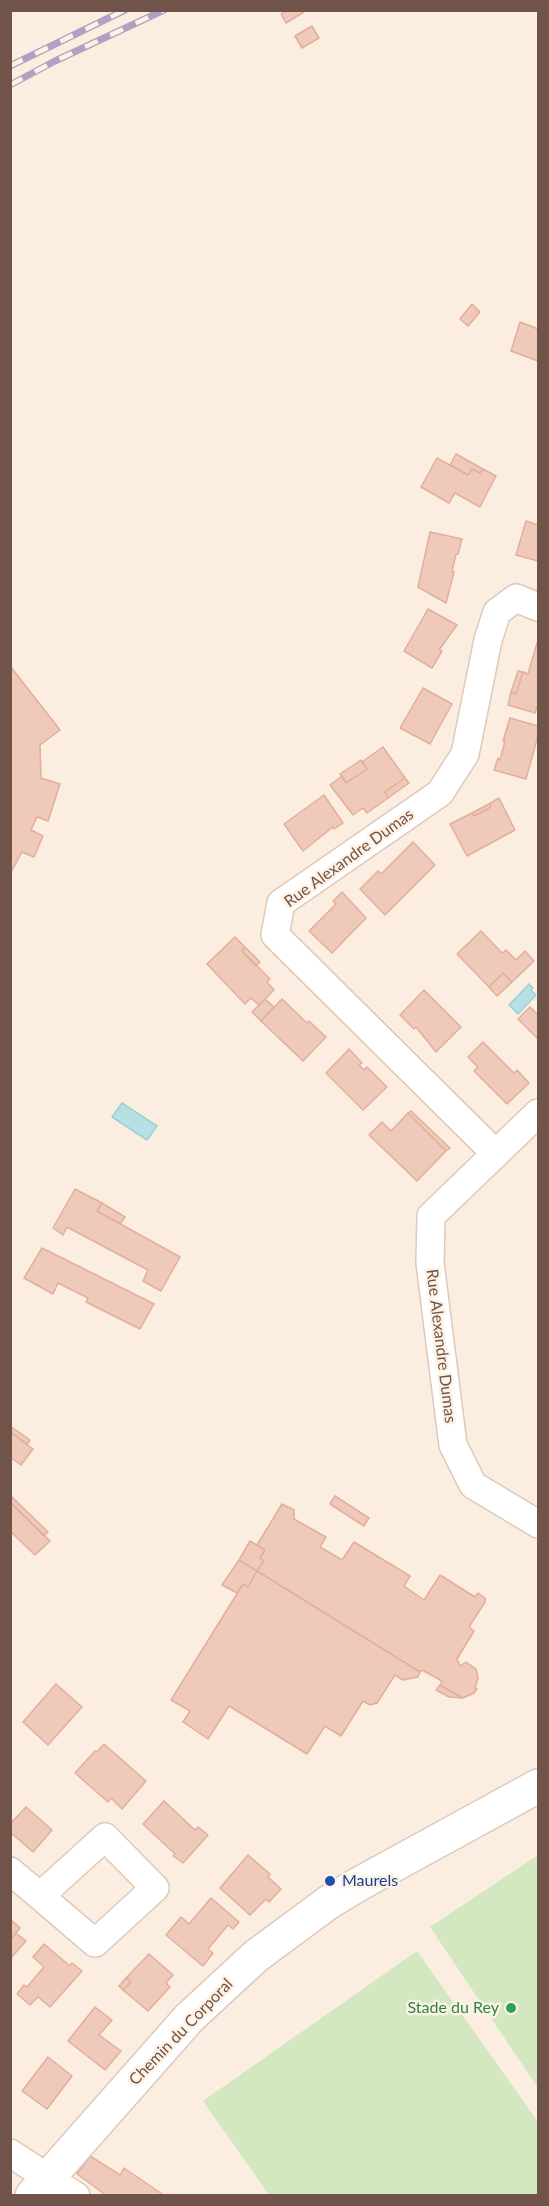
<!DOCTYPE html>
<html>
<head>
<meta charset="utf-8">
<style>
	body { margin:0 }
	#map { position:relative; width:549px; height:2206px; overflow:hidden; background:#fbeee0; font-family:Lato,sans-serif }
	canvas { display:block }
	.frame { position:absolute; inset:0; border:12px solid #705349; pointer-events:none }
</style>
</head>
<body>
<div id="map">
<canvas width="549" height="2206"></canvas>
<div class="frame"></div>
</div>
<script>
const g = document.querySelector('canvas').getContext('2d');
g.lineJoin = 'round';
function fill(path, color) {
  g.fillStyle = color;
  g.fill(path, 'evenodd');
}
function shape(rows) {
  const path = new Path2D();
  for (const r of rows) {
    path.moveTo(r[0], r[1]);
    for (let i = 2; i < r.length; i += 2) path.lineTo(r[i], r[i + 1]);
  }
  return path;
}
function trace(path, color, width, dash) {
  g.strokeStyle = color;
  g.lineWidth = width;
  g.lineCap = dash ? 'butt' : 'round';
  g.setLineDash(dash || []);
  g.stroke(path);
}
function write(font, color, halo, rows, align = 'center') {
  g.font = font + ' Lato,sans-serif';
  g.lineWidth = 5;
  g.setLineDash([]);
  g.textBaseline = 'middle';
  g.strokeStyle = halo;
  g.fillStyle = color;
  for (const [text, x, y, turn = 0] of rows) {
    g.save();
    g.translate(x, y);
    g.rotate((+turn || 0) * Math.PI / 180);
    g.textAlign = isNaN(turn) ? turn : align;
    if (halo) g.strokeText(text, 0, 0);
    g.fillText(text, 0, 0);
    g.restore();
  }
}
fill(shape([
	[538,1855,538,2088,430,1927],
	[417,1951,538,2122,538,2195,269,2195,203,2101]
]), '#d3e7c0');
const water = shape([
	[529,984,533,988,531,990,536,995,518,1014,509,1005,529,984],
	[122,1103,157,1126,147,1140,112,1117,122,1103]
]);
fill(water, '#b6e0e3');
trace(water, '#9dd0d4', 1.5);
const building = shape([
	[287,10,303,10,304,12,286,23,281,14,287,10],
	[312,26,319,38,302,48,295,36,312,26],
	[472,304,480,312,468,326,460,319,472,304],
	[520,322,538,329,538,361,511,351,520,322],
	[456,454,483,469,480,473,472,469,468,475,450,465,456,454],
	[437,458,468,475,472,469,480,473,483,469,496,476,480,507,455,493,449,503,421,487,437,458],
	[526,521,538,525,538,561,516,555,526,521],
	[430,532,462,539,458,554,456,554,452,571,454,572,446,603,418,587,430,532],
	[428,609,457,625,439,650,442,651,432,668,404,651,428,609],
	[537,643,538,643,538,704,535,713,508,705,511,692,516,694,523,672,528,674,537,643],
	[10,666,60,730,40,745,41,778,60,784,48,821,37,817,31,830,43,836,34,857,22,852,10,874,10,666],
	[518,671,523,672,516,694,511,692,518,671],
	[423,688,452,704,430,744,400,728,423,688],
	[510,718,538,726,538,736,526,779,494,770,498,758,500,760,505,741,503,741,510,718],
	[383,747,405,778,385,792,388,798,367,813,363,808,353,815,330,785,342,776,346,783,367,769,362,762,383,747],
	[361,760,367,769,346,783,340,774,361,760],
	[405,778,409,783,388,798,385,792,405,778],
	[324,795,343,823,334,829,333,827,303,851,284,824,324,795],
	[499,798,515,830,467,856,450,824,472,813,474,816,491,807,489,804,499,798],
	[489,804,491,807,474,816,472,813,489,804],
	[413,842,435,865,385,915,360,889,378,871,381,874,413,842],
	[342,892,366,918,332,953,309,931,336,904,333,901,342,892],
	[481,931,502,953,506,950,516,960,525,951,534,961,512,982,503,973,489,987,457,954,481,931],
	[235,937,245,947,242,951,270,979,267,982,274,990,259,1005,251,998,245,1004,207,964,235,937],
	[245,947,260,962,256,966,242,951,245,947],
	[503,973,512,982,497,996,489,987,503,973],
	[424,990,461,1027,436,1052,416,1027,414,1029,400,1015,424,990],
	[265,999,274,1007,261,1021,252,1012,265,999],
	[282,999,307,1023,309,1021,326,1037,303,1061,261,1021,282,999],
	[530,1007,537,1014,538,1013,538,1039,518,1019,530,1007],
	[483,1042,514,1073,517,1070,529,1083,507,1104,474,1071,478,1067,468,1057,483,1042],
	[349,1049,362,1063,359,1065,364,1070,367,1067,387,1087,363,1110,326,1073,349,1049],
	[411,1111,450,1148,446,1151,408,1113,411,1111],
	[408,1113,446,1151,417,1181,369,1135,382,1122,391,1131,408,1113],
	[75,1189,102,1203,97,1211,180,1257,161,1291,143,1281,148,1270,67,1227,63,1235,53,1228,75,1189],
	[102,1203,125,1217,120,1224,97,1211,102,1203],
	[42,1248,154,1304,140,1329,86,1302,88,1298,58,1283,53,1294,24,1278,42,1248],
	[10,1426,30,1440,27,1444,10,1432,10,1426],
	[10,1432,33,1449,21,1465,10,1457,10,1432],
	[10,1495,48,1532,44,1536,10,1502,10,1495],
	[335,1496,369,1518,364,1526,330,1504,335,1496],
	[10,1502,50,1541,35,1555,10,1531,10,1502],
	[282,1504,294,1510,294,1519,326,1537,320,1547,342,1560,354,1542,410,1576,404,1586,424,1600,440,1575,475,1597,478,1593,485,1598,485,1602,469,1627,474,1631,457,1659,460,1666,466,1662,476,1669,478,1678,475,1688,477,1689,474,1693,463,1698,440,1685,442,1681,422,1670,420,1672,257,1571,264,1561,260,1558,265,1550,257,1545,282,1504],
	[250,1541,265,1550,260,1558,264,1561,257,1571,239,1560,250,1541],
	[239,1560,257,1571,248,1587,243,1584,237,1593,222,1585,239,1560],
	[257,1571,420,1672,418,1677,403,1680,395,1675,377,1703,370,1705,363,1701,341,1736,325,1726,307,1754,229,1706,208,1739,183,1722,190,1711,171,1700,243,1584,248,1587,257,1571],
	[56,1684,82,1707,48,1745,23,1722,56,1684],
	[440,1685,462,1698,449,1697,436,1690,440,1685],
	[104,1744,146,1781,122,1809,111,1798,108,1802,75,1773,95,1751,97,1752,104,1744],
	[164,1801,195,1830,198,1827,208,1835,183,1863,173,1856,175,1854,143,1824,164,1801],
	[26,1807,52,1830,33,1852,10,1832,10,1824,26,1807],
	[248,1855,270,1874,268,1877,281,1889,269,1902,266,1899,250,1915,220,1888,248,1855],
	[211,1898,239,1922,233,1929,228,1925,208,1949,213,1953,203,1966,166,1935,181,1917,189,1924,211,1898],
	[10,1919,20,1928,10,1940,10,1919],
	[16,1933,26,1941,10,1959,10,1940,16,1933],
	[44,1944,70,1966,72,1963,82,1971,50,2007,38,1997,30,2005,17,1994,24,1985,27,1987,44,1967,33,1957,44,1944],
	[149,1954,173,1975,166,1983,170,1987,148,2011,123,1990,131,1982,126,1978,149,1954],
	[126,1978,131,1982,123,1990,119,1986,126,1978],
	[95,2007,112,2020,99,2035,121,2051,105,2070,68,2041,95,2007],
	[48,2057,72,2076,47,2109,22,2091,48,2057],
	[90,2156,120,2175,124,2168,165,2196,107,2196,77,2174,90,2156]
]);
fill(building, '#efc9b9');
trace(building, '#e1af9a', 1.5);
const minor = shape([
	[538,1113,431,1216,430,1263,453,1445,473,1485,538,1524],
	[496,1154,275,935,281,903,440,793,465,754,488,640,497,612,516,598,538,607],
	[10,1871,40,1896,95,1943,155,1888,105,1837,40,1896],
	[10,2153,76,2196]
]);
const tertiary = shape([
	[32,2196,189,2018,256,1956,329,1902,359,1884,538,1786]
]);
trace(minor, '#dec9bc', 30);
trace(tertiary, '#dec9bc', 36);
trace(minor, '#fff', 27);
trace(tertiary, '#fff', 33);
const rail = shape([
	[10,66,125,10],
	[10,85,55,61,164,10]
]);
trace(rail, '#b0a0c2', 7);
trace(rail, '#fef2e5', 4.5, [14]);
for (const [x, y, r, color] of [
	[330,1881,6,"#1a4fb4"],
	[511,2008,6,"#2e9e5b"]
]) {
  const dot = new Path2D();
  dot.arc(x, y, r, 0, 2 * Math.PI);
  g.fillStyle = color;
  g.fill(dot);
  trace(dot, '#fef2e5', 2);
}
write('16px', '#705349', '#fef2e5', [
	["Rue Alexandre Dumas",349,858,-36],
	["Rue Alexandre Dumas",441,1346,83],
	["Chemin du Corporal",181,2032,-46]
]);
write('16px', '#164399', '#fef2e5', [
	["Maurels",342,1881]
], 'left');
write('16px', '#27864d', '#fef2e5', [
	["Stade du Rey",499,2008]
], 'right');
</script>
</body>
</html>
